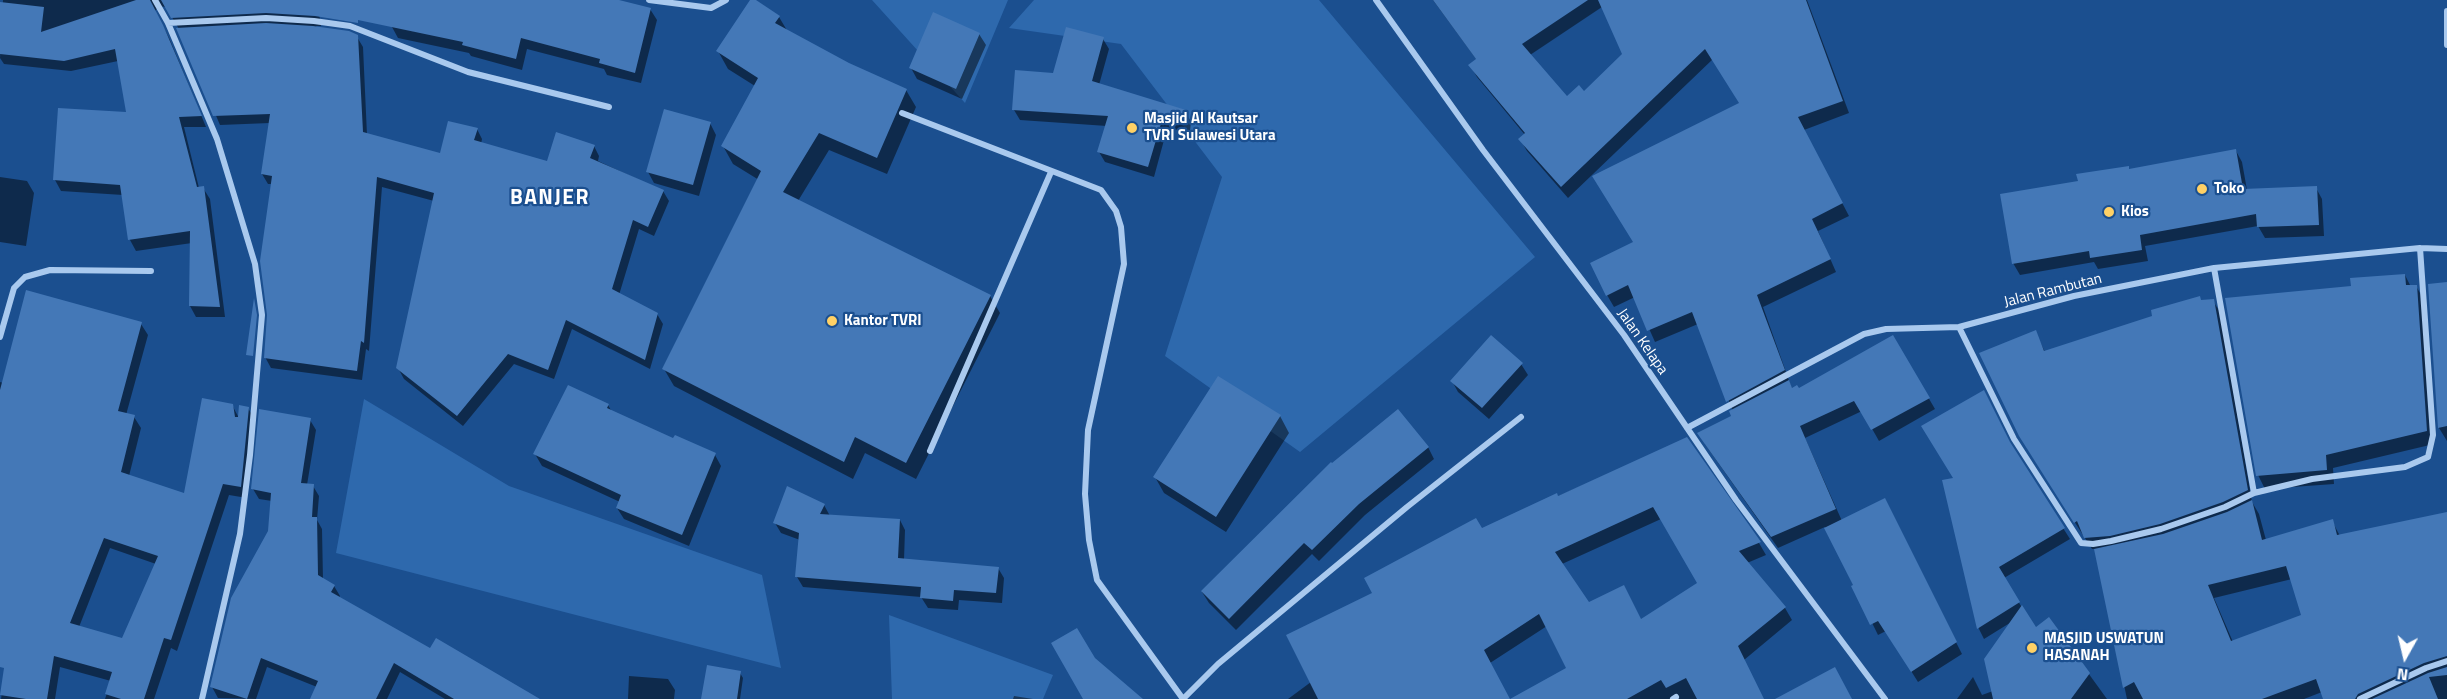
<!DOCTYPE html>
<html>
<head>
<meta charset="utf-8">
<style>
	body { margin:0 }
	#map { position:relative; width:2447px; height:699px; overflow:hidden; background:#1b4f8f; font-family:"Titillium Web",sans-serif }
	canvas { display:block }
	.north { position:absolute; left:2375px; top:627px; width:60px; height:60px; -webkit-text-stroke:4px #1b4f8f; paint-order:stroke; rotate:188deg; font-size:16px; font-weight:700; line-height:24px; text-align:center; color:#fff }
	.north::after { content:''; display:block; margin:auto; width:21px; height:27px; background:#fff; clip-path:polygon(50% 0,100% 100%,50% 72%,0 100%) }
</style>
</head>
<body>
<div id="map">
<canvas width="2447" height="699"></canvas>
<div class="north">N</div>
</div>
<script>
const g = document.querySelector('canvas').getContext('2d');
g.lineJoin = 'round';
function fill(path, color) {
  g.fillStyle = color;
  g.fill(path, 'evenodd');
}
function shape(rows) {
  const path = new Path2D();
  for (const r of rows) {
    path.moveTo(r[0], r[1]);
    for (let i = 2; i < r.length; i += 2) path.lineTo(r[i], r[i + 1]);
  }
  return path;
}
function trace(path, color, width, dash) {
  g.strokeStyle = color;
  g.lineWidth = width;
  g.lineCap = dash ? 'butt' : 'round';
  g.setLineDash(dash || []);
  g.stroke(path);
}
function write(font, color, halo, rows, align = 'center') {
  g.font = font + ' "Titillium Web",sans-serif';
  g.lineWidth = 4.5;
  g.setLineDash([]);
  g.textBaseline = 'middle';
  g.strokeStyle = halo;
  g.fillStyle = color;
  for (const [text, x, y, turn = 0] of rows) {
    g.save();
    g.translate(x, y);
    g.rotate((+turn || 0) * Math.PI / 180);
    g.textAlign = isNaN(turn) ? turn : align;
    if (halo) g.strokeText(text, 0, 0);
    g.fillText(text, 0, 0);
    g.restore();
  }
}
fill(shape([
	[872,0,1008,0,965,103],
	[1034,0,1319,0,1535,257,1300,452,1165,356,1222,177,1121,44,1009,28],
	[364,399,509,486,762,575,781,668,336,553],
	[889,615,1053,675,1043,699,892,699]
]), '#2e69ad');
fill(shape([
	[3,0,317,0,321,26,316,26,323,39,357,37,363,47,367,135,441,155,477,129,482,139,481,144,548,163,594,146,599,156,598,161,663,191,669,201,654,236,639,229,619,295,657,314,663,324,650,369,572,329,554,379,514,364,463,426,404,379,398,368,434,201,382,187,369,351,366,349,362,380,271,368,265,357,269,314,272,184,268,184,262,174,270,123,220,125,179,29,166,7,159,6,155,11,169,38,206,127,184,127,199,188,203,188,210,199,225,317,196,317,190,306,192,243,136,251,130,240,123,195,61,191,55,180,127,114,118,61,71,71,4,64,0,58],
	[398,0,613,0,650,9,657,20,641,83,607,75,604,69,527,49,522,70,471,56,469,53,398,38,392,27],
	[752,0,779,17,788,32,848,65,906,90,916,107,887,174,829,150,798,201,990,296,1000,313,916,479,865,453,853,479,674,386,664,369,759,180,733,164,723,146,755,86,728,69,718,51],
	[1433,0,1807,0,1849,113,1804,130,1849,216,1818,231,1836,272,1763,307,1792,389,1799,390,1893,337,1935,409,1879,441,1862,411,1805,438,1842,521,1890,512,1962,654,1918,682,1886,631,1878,635,1825,527,1778,548,1705,444,1733,417,1733,411,1698,324,1655,342,1635,297,1614,307,1607,295,1635,243,1740,104,1713,59,1568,198,1527,151,1520,139,1525,135,1477,77,1470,65,1477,60],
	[1602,7,1624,55,1584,93,1566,98,1530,55],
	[979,34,986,45,962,99,917,79,911,68],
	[1103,39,1109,49,1099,85,1185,111,1191,122,1190,131,1167,129,1154,177,1105,162,1099,152,1107,126,1020,120,1014,110,1054,74],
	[710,123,716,135,699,196,654,183,648,172],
	[2236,151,2242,162,2247,190,2316,188,2322,199,2324,236,2265,238,2258,226,2145,246,2148,261,2098,269,2094,262,2020,275,2013,263,2079,182,2130,170],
	[0,177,27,181,34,193,26,246,0,242],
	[2405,275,2411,287,2416,286,2424,300,2434,444,2333,468,2334,484,2265,489,2258,475,2352,287],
	[2447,284,2447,441,2439,428],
	[2213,301,2220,312,2252,502,2259,514,2266,540,2332,521,2340,536,2447,514,2447,699,2325,699,2322,692,2304,699,2127,699,2095,549,2092,549,2027,448,2035,332,2045,352,2201,302],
	[2292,579,2303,616,2233,642,2214,598],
	[141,324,148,335,126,415,134,417,141,428,129,476,185,495,232,405,239,418,248,408,255,420,247,498,229,495,177,651,171,648,154,699,105,699,111,681,60,667,55,699,1,699,8,650,0,649,0,382,3,383],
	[110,548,156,564,123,640,79,627],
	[1521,364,1528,375,1489,419,1458,392,1452,381],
	[1218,378,1280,416,1289,433,1226,532,1164,493,1155,477],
	[608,405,612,412,674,440,715,455,721,466,689,546,624,519,617,508,620,502,542,466,535,454],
	[310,420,316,430,307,485,313,486,319,496,317,520,322,529,323,580,334,586,340,596,339,598,430,651,538,699,445,699,400,672,387,699,311,699,317,687,267,667,256,699,218,698,212,687,269,532,272,501,259,499,253,489],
	[1687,439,1759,543,1766,555,1747,563,1785,608,1792,620,1744,660,1763,699,1532,699,1568,669,1547,626,1490,663,1509,699,1288,699,1311,682,1375,594,1482,530],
	[1661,519,1699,584,1641,620,1588,604,1562,564],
	[1428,447,1434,459,1365,515,1319,561,1312,554,1236,630,1209,603,1202,592],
	[2013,449,2070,539,2004,578,2035,629,2049,619,2107,699,1957,699,1973,677,1982,695,1993,691,2013,621,1984,639,1979,629,1944,482,1955,479],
	[824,505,830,516,900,520,905,530,904,560,998,568,1004,578,1002,603,959,600,958,610,928,608,921,597,803,587,797,577,800,540,781,533,775,523],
	[740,673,743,678,740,699,703,699],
	[629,676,668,679,675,690,674,699,628,699],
	[1014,696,1033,699,1013,699]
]), '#0007');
fill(shape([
	[136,0,150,0,163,25,202,116,179,117,197,187,204,186,220,307,189,306,190,231,128,240,120,185,53,180,58,108,126,112,115,49,64,61,0,54,0,2,44,7,41,32],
	[161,0,619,0,651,8,635,73,599,63,600,59,521,38,516,59,462,45,463,42,358,20,358,23,315,16,266,13,171,18],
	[750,0,756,0,780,16,775,23,849,63,907,89,877,158,819,133,783,192,991,295,906,463,855,437,844,462,662,369,761,171,721,146,758,78,716,51],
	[1433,0,1588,0,1522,44,1567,96,1579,85,1584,91,1622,54,1598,0,1806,0,1843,101,1798,117,1843,203,1812,219,1831,259,1757,295,1785,370,1726,402,1692,312,1647,331,1628,285,1606,296,1590,263,1633,242,1592,176,1739,103,1705,49,1561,187,1518,139,1525,133,1468,65,1476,59],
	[933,12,980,33,956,89,909,68],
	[266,23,313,26,349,31,358,35,363,132,440,153,448,121,478,128,474,140,547,161,556,132,595,145,590,158,664,190,648,227,633,220,612,289,658,313,645,360,566,320,548,370,508,354,457,416,396,368,434,193,377,177,364,343,361,341,357,371,264,358,267,315,260,261,272,176,261,174,270,114,213,116,176,28],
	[1066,27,1104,37,1092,81,1186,110,1184,121,1162,120,1148,167,1097,152,1108,116,1012,110,1015,70,1053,73],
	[664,109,711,122,693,185,646,172],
	[2236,149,2243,189,2317,186,2319,225,2257,227,2256,214,2140,235,2142,250,2090,258,2089,251,2012,264,2000,194,2078,181,2076,174,2129,166,2129,169],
	[2405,274,2406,285,2417,285,2427,431,2326,455,2327,470,2256,476,2225,298,2351,286,2350,278],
	[2447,282,2447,426,2438,428,2428,284],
	[26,290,142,322,118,411,135,415,121,472,184,493,202,398,233,404,235,417,238,417,239,405,249,407,241,487,223,484,171,640,164,638,144,699,121,699,105,694,112,672,54,656,47,699,26,699,0,695,4,668,0,667,0,390],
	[104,538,158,556,122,638,70,623],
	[2200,296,2201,300,2214,299,2248,490,2223,502,2160,524,2110,536,2084,538,2077,521,2074,523,2019,436,1979,353,2036,330,2044,351,2152,316,2151,310],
	[254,298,257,315,253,356,246,355],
	[1491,335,1523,363,1482,408,1450,381],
	[1893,335,1930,398,1871,430,1854,401,1800,426,1836,509,1771,537,1697,433,1731,416,1729,411,1789,380,1792,388,1797,385,1799,388],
	[1218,376,1281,415,1216,517,1153,477],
	[568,385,609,404,607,408,673,438,675,435,716,453,682,535,616,508,621,495,533,454],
	[1984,390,2010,442,2065,528,1999,567,2020,602,1977,629,1942,480,1953,478,1921,426],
	[259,409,311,418,301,483,314,484,312,517,317,517,318,575,335,585,331,592,430,648,436,638,540,699,454,699,394,663,376,699,310,699,318,681,261,658,247,699,210,687,231,598,268,531,271,493,251,489],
	[1398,409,1429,447,1359,504,1312,550,1304,543,1229,619,1201,591,1331,462,1332,463],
	[1687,437,1761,542,1739,551,1786,607,1738,646,1764,699,1697,699,1686,678,1666,688,1661,680,1627,699,1510,699,1566,668,1539,614,1484,650,1510,699,1318,699,1286,635,1372,593,1364,578,1476,518,1482,528,1557,493,1558,496],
	[1653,507,1697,583,1641,619,1624,585,1589,602,1555,552],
	[787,486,825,504,820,514,900,519,898,558,999,567,996,593,954,590,953,601,920,598,921,587,795,577,799,533,773,523],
	[1885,498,1957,642,1911,672,1878,621,1870,625,1851,586,1853,585,1824,528],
	[2252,500,2262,540,2333,519,2337,535,2447,512,2447,656,2424,663,2358,694,2355,699,2323,699,2316,679,2262,699,2143,699,2134,682,2123,688,2094,549,2163,534,2227,512],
	[2286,566,2301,615,2231,641,2208,585],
	[2022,605,2036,627,2049,617,2090,673,2071,699,1993,699,1984,659],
	[1077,628,1095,658,1143,699,1083,699,1051,643],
	[707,665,741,671,737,699,701,699],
	[1835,667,1852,699,1775,699],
	[2447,667,2447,675,2429,677,2438,699,2372,699,2428,673]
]), '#4478b7');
trace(shape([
	[155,0,168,23,217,139,255,264,262,315,250,455,240,534,202,699],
	[649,0,711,8,726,0],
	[1376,0,1483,150,1624,335,1736,500,1885,699],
	[2447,11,2447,45],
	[168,23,266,18,314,21,350,26,468,72,609,107],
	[902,113,1101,190,1116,211,1121,227,1124,264,1088,430,1085,494,1089,540,1097,580,1183,699,1218,664,1407,507,1521,417],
	[2214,268,2254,493,2312,479,2405,467,2428,457,2433,435,2420,248],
	[1959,327,2014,439,2081,543,2093,544,2111,541,2161,529,2225,507,2254,493],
	[0,337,14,288,25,277,50,270,151,271],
	[1687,428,1864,334,1886,329,1959,327,2074,296,2214,268,2420,248,2447,249],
	[930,451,1051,172],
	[1673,699,1676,697],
	[2360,699,2426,668,2447,661]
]), '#a9c9ee', 6);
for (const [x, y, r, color] of [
	[1132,128,6,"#ffd166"],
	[2202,189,6,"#ffd166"],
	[2109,212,6,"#ffd166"],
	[832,321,6,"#ffd166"],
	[2032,648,6,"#ffd166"]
]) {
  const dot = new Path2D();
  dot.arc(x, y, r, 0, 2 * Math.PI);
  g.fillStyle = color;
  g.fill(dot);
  trace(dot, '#1b4f8f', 2);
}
write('bold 15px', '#fff', '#1b4f8f', [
	["Masjid Al Kautsar",1144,119],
	["TVRI Sulawesi Utara",1144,136],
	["Toko",2214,189],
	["Kios",2121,212],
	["Kantor TVRI",844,321],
	["MASJID USWATUN",2044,639],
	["HASANAH",2044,656]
], 'left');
write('15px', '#fff', '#1b4f8f', [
	["Jalan Rambutan",2053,291,-14],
	["Jalan Kelapa",1642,342,55]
]);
g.letterSpacing = '1.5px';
write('bold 21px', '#fff', '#1b4f8f', [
	["BANJER",550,199]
]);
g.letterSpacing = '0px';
</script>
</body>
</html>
